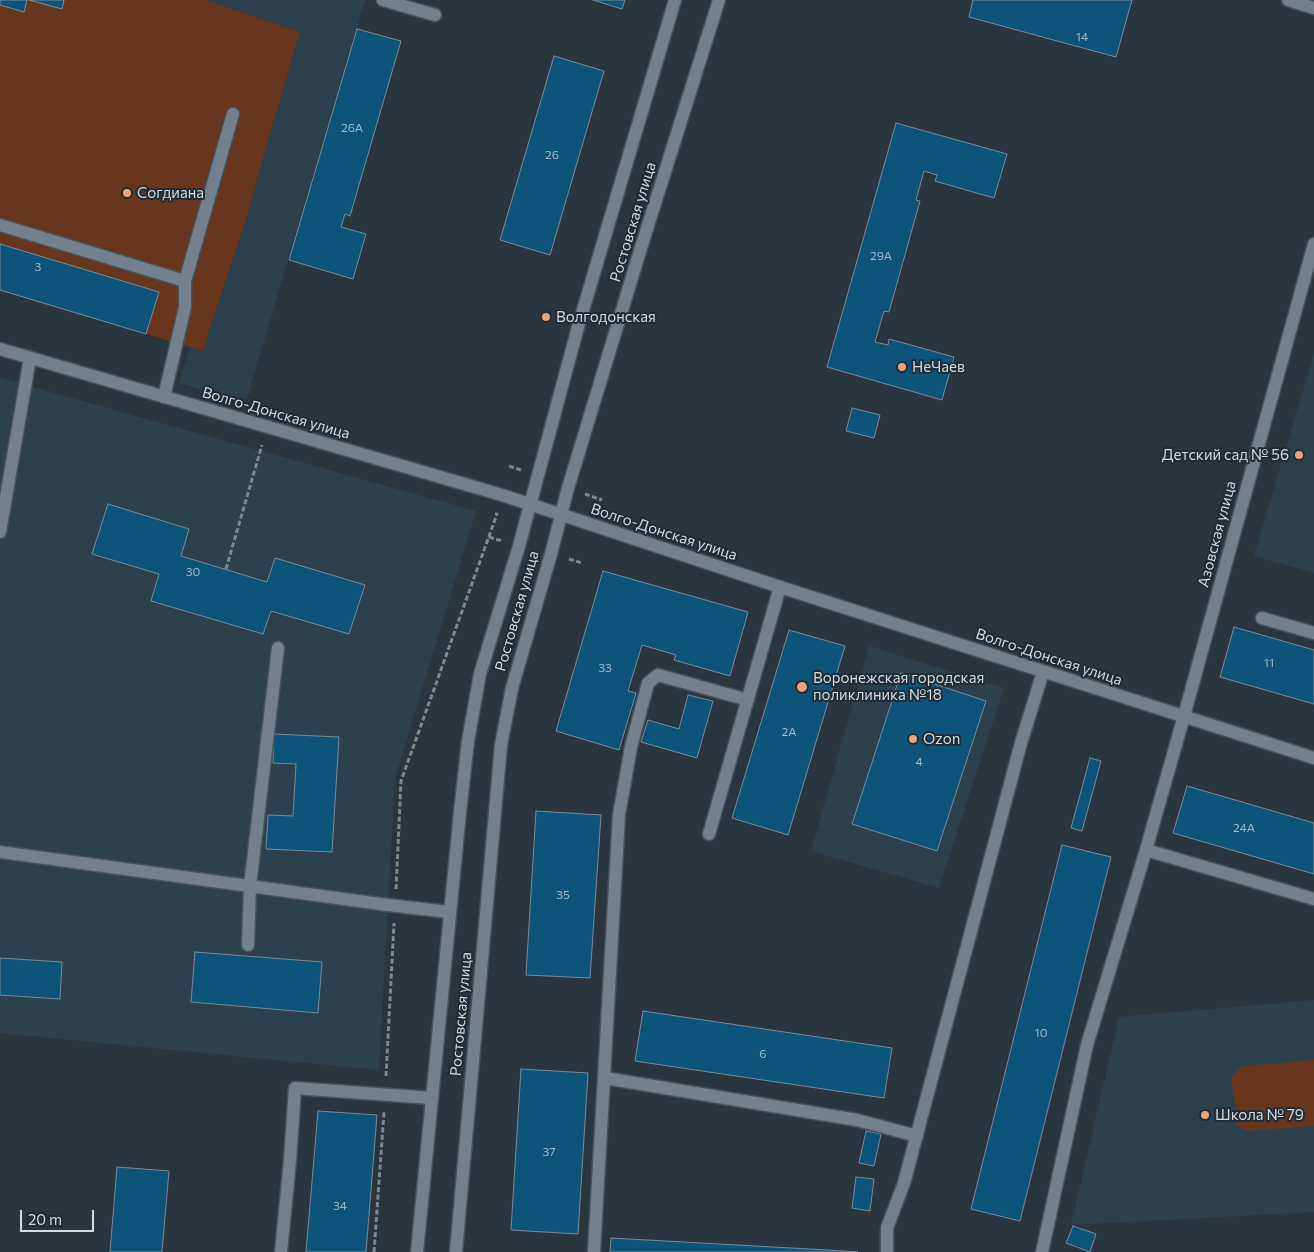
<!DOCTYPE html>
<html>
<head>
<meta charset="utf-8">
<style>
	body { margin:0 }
	#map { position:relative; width:1314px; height:1252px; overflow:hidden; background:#293640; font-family:Commissioner,sans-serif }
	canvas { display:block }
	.scale { position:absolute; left:20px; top:1210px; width:74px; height:22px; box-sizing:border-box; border:2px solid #d3dce2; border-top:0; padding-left:6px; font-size:15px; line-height:18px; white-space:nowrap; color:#d3dce2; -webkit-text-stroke:4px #1f2c36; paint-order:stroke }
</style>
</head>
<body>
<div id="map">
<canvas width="1314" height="1252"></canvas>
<div class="scale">20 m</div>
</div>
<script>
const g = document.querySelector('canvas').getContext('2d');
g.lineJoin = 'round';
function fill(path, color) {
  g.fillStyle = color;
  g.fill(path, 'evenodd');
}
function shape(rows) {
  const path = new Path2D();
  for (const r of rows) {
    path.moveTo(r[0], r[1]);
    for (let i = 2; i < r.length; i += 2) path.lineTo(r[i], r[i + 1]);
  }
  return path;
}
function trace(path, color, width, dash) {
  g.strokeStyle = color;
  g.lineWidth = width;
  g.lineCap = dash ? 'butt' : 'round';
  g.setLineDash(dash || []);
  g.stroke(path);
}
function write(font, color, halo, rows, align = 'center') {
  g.font = font + ' Commissioner,sans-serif';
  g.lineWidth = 4;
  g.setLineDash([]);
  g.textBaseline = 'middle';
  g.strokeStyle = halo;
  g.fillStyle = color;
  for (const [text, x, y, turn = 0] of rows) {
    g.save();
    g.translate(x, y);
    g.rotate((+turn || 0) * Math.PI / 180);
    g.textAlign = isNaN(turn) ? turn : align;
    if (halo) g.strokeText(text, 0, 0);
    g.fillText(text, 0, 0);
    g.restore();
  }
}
fill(shape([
	[206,0,365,0,246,402,179,383,190,347,203,351,248,213,259,172,300,32],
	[1314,353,1314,573,1254,556],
	[0,378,476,511,395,779,379,1070,0,1033],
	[869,646,1004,688,939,888,811,851],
	[1314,1000,1314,1212,1071,1225,1119,1017]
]), '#2c404e');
fill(shape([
	[0,0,206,0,300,32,259,172,248,213,203,351,0,290],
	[1314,1060,1314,1126,1250,1131,1244,1130,1238,1126,1231,1078,1236,1071,1243,1066]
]), '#68351d');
const building = shape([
	[0,0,27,0,24,12,0,5,0,0],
	[29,0,64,0,62,9,29,0],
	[593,0,625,0,622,9,593,0],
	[973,0,1132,0,1116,57,969,17,973,0],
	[357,29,401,41,350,216,345,214,341,227,366,234,353,279,289,260,357,29],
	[554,56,604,71,550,255,500,240,554,56],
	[896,123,1007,154,994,198,935,181,937,175,924,171,916,200,920,201,889,312,884,311,875,342,888,345,889,339,954,357,942,400,827,367,896,123],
	[0,244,159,292,146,334,0,290,0,244],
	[852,408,880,415,874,438,846,431,852,408],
	[108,504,189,529,181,556,267,582,275,558,365,585,349,634,271,611,263,634,151,601,159,574,92,554,108,504],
	[603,571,748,612,730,676,674,660,676,655,642,645,628,691,636,693,619,750,556,731,603,571],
	[1234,627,1314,650,1314,704,1220,677,1234,627],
	[789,630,845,646,788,835,732,818,789,630],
	[901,673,986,701,937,851,852,824,901,673],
	[688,695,713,701,697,758,641,742,648,720,679,729,688,695],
	[274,734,339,737,332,852,266,849,268,815,293,816,296,764,273,763,274,734],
	[1090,758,1101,761,1082,831,1071,828,1090,758],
	[1187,786,1314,823,1314,874,1173,833,1187,786],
	[536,811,601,815,590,978,526,975,536,811],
	[1062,845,1111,857,1020,1221,971,1209,1062,845],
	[195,952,322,962,318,1013,191,1002,195,952],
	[0,958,62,962,60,999,0,995,0,958],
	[643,1011,892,1048,884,1098,635,1061,643,1011],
	[521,1069,588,1073,578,1234,511,1230,521,1069],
	[318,1111,377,1115,366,1252,306,1252,318,1111],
	[866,1131,881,1134,874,1166,859,1163,866,1131],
	[117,1167,169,1171,162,1252,110,1252,117,1167],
	[856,1177,874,1179,870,1211,852,1208,856,1177],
	[1073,1226,1096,1234,1090,1252,1066,1243,1073,1226],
	[611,1238,827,1250,858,1252,610,1252,611,1238]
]);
fill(building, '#0d547b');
trace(building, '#7c8c97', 1);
const lane = shape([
	[383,0,435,15],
	[0,225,185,281,233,114],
	[164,397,185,307,185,281],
	[0,532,30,358],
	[1262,618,1314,633],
	[709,834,780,587],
	[1146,850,1314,899],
	[0,852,388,905,449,912],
	[248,945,250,886,278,648],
	[605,1078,857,1120,917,1136],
	[281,1252,290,1160,295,1088,431,1098],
	[594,1252,619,815,631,747,648,683,658,675,748,700],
	[1042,1252,1087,1045,1146,850,1184,716]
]);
const street = shape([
	[1288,0,1314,8],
	[0,349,502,495,780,587,1314,758],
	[1184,716,1314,244],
	[887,1252,887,1228,904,1183,1021,743,1043,672]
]);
const secondary = shape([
	[417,1252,460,812,468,741,480,674,519,546,578,327,675,0],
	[456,1252,501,745,512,688,551,554,568,488,640,251,719,0]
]);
trace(lane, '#47535b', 15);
trace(street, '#47535b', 15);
trace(secondary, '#47535b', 15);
trace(shape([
	[509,466,521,470],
	[585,494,602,500],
	[489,537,502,541],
	[569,559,582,563],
	[226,569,262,445],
	[396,889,401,781,497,514,495,514],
	[386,1076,394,923],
	[374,1252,384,1112]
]), '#7e8991', 3, [5, 2.5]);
trace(lane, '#72818d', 12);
trace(street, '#72818d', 12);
trace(secondary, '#72818d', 12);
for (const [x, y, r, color] of [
	[127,193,5,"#f1a17c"],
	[546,317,5,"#f1a17c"],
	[902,367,5,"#f1a17c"],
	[1299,455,5,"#f1a17c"],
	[802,687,6,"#f1a17c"],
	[913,739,5,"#f1a17c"],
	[1205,1115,5,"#f1a17c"]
]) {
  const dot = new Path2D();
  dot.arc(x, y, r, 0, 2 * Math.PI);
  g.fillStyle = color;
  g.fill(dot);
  trace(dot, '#1f2c36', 2);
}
write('12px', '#a2bac8', null, [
	["14",1082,37],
	["26А",352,128],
	["26",552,155],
	["29А",881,256],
	["3",38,267],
	["30",193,572],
	["11",1269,663],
	["33",605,668],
	["2А",789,732],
	["4",919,762],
	["24А",1244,828],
	["35",563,895],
	["10",1041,1033],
	["6",763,1054],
	["37",549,1152],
	["34",340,1206]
]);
write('15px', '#d3dce2', '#1f2c36', [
	["Согдиана",137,193],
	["Волгодонская",556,317],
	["НеЧаев",912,367],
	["Детский сад № 56",1289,455,"right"],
	["Воронежская городская",813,678],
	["поликлиника №18",813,695],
	["Ozon",923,739],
	["Школа № 79",1215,1115]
], 'left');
write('15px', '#d3dce2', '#1f2c36', [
	["Ростовская улица",633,222,-73],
	["Волго-Донская улица",276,413,16],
	["Волго-Донская улица",664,532,18],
	["Азовская улица",1217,534,-75],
	["Ростовская улица",517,611,-74],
	["Волго-Донская улица",1049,657,18],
	["Ростовская улица",461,1014,-85]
]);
</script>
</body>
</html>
